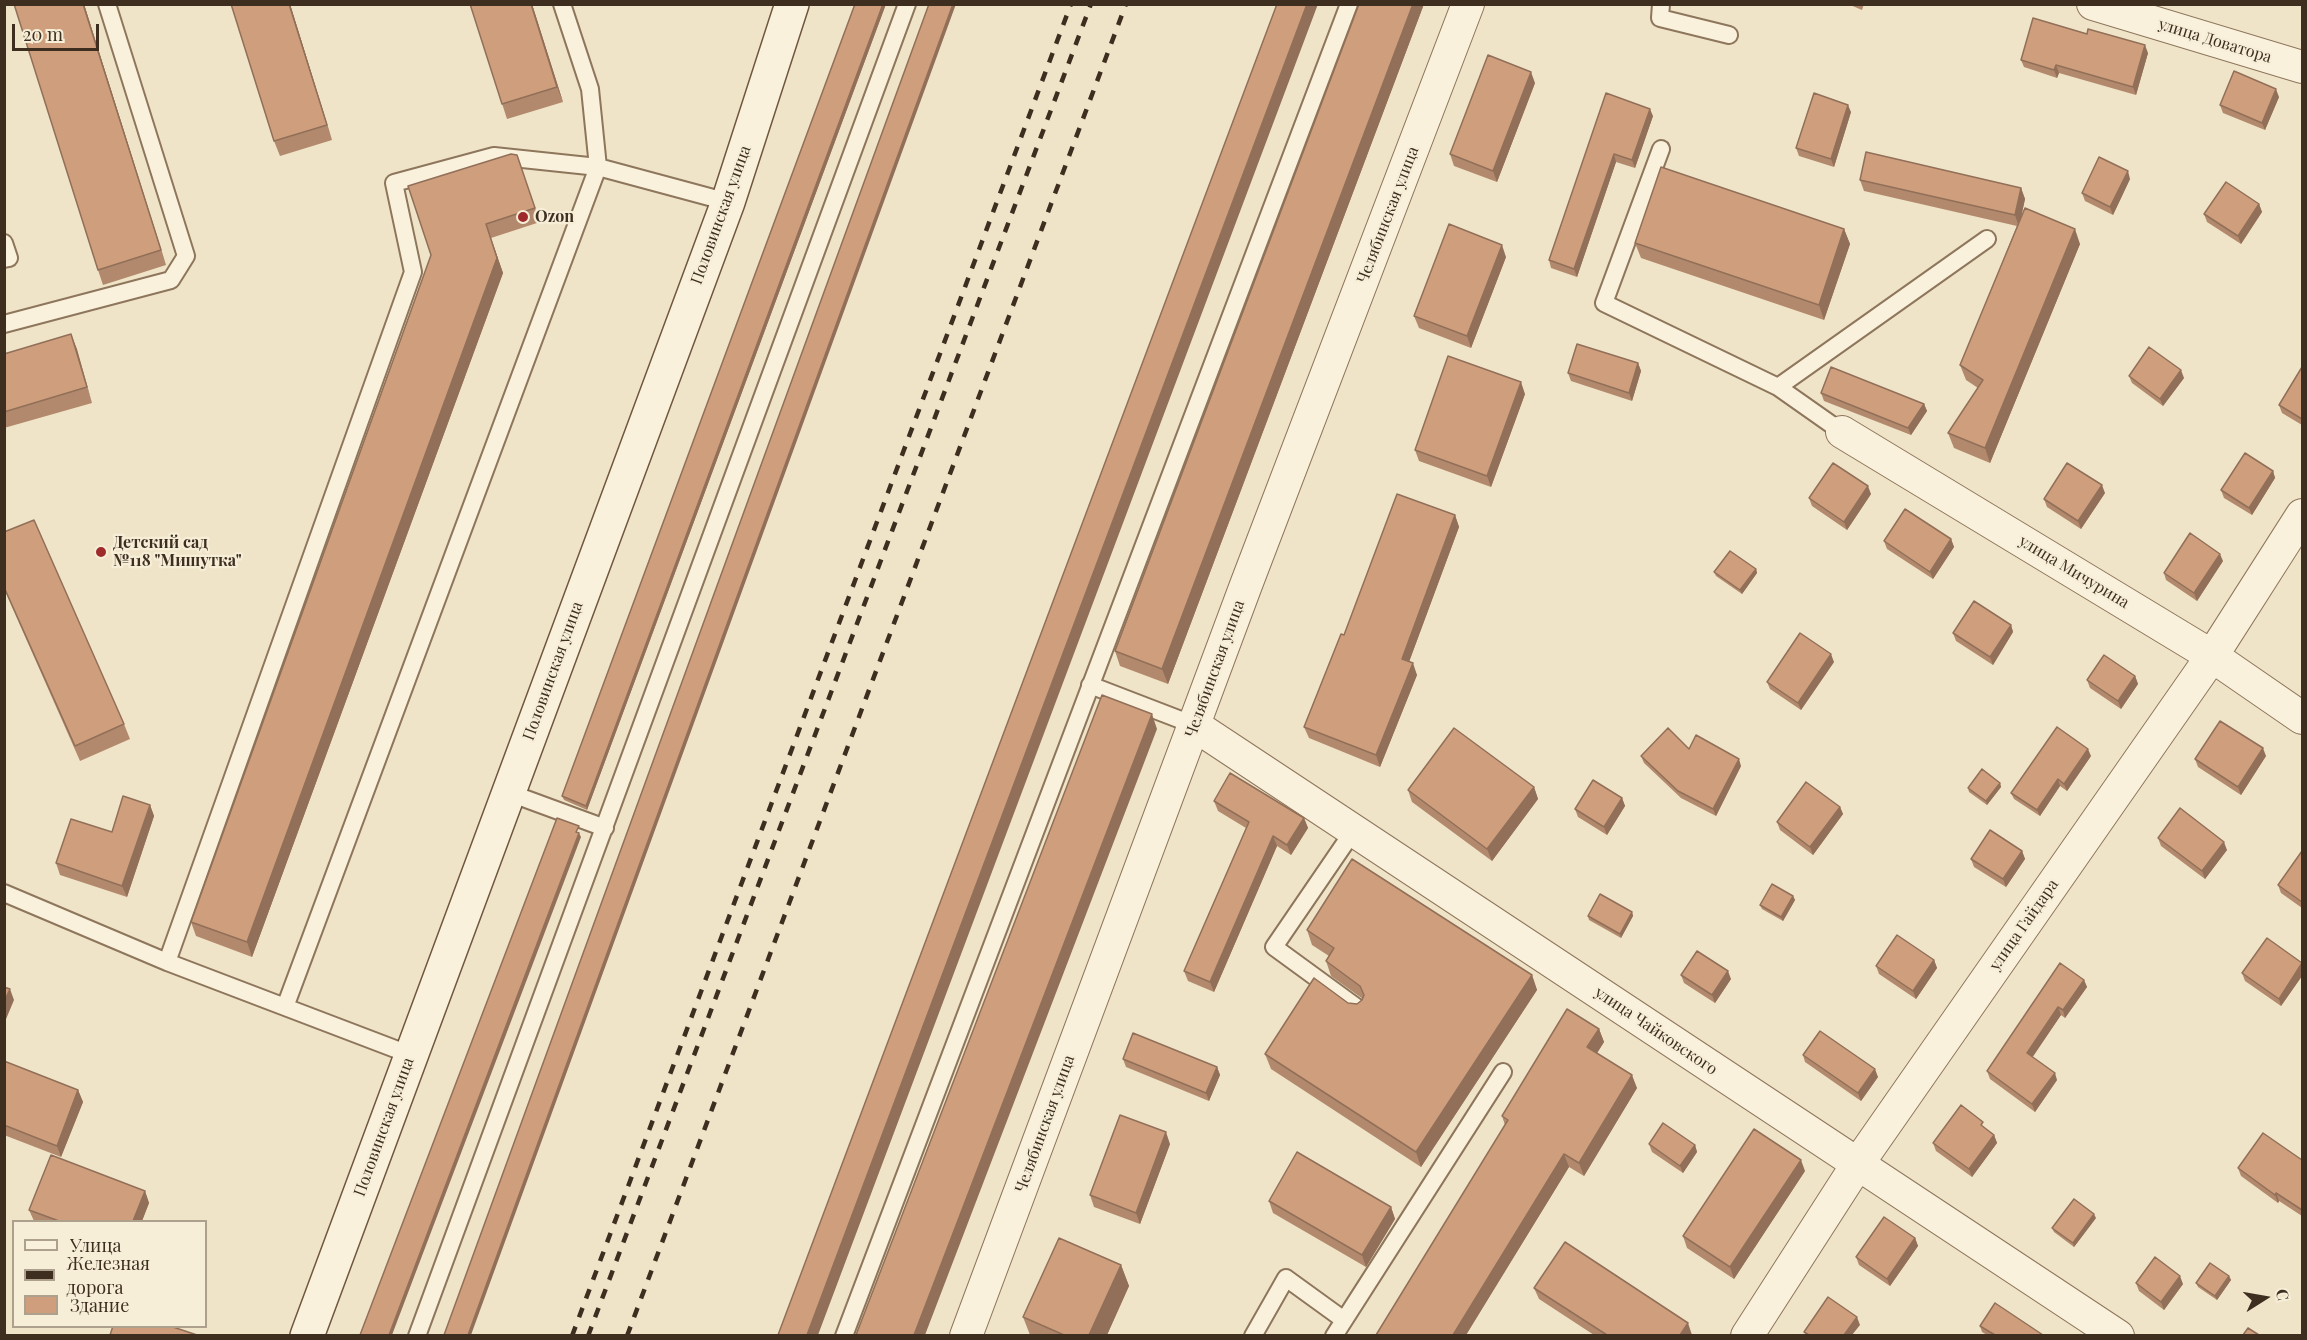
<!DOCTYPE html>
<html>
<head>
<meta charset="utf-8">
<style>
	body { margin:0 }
	#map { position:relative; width:2307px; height:1340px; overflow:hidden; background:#f0e4c8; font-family:"Playfair Display",serif }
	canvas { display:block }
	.frame { position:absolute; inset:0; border:6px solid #3d2e20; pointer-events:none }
	.legend { position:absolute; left:12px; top:1220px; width:195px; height:108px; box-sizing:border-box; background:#f7eed8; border:2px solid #ada18e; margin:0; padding:8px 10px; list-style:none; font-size:18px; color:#3d2e20 }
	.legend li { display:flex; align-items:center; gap:12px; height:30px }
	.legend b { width:30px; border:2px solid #ada18e }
	.north { position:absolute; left:2235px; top:1268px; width:60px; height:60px; -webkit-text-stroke:4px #f7eed8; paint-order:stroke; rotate:79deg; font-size:16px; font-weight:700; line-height:24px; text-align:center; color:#3d2e20 }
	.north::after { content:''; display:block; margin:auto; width:21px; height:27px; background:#3d2e20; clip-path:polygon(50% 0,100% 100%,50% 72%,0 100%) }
	.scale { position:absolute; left:12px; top:24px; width:87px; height:27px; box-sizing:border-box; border:3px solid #3d2e20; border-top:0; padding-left:8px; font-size:18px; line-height:21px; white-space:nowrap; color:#3d2e20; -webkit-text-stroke:4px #f7eed8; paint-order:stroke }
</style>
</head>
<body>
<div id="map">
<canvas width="2307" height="1340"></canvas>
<div class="frame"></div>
<ul class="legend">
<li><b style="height:8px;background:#faf1dc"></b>Улица</li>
<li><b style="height:8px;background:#3d2e20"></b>Железная дорога</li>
<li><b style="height:16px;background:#cf9f7d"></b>Здание</li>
</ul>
<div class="north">С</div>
<div class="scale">20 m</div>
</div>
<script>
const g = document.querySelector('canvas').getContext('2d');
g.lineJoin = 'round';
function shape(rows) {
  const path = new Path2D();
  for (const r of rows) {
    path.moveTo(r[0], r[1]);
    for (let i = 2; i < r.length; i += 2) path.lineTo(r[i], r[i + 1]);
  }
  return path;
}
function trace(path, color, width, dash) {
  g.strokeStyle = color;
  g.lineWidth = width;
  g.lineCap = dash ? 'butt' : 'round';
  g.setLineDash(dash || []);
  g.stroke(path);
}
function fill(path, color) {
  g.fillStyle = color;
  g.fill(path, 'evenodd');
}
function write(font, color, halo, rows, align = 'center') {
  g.font = font + ' "Playfair Display",serif';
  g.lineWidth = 4.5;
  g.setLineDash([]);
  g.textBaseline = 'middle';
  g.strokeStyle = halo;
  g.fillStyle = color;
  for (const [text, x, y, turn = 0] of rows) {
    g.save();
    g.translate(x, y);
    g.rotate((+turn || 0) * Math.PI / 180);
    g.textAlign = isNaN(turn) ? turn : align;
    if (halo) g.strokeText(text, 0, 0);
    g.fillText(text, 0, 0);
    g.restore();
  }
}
const service = shape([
	[1661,4,1660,18,1729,35],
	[1661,149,1604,303,1778,387,1842,432],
	[4,243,9,258,4,259],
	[4,324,171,280,186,256,107,4],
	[1778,387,1987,239],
	[1090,685,1194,725],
	[507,792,605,828],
	[1354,830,1274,947,1359,1009],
	[4,893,167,962,285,1007],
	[167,962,413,272,394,183,494,156,598,167,590,89,562,4],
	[411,1055,285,1007,598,167,728,202],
	[417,1336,907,4],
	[844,1336,1349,4],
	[1253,1336,1286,1278,1344,1320],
	[1334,1336,1503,1072]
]);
const minor = shape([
	[2093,4,2302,67],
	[1842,432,2212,656,2302,718],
	[1194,725,2118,1336],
	[966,1336,1246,585,1468,4],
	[1747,1336,1857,1165,2212,656,2302,515]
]);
const secondary = shape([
	[307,1336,728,202,792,4]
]);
trace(service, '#8d765c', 20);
trace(minor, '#8d765c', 34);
trace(secondary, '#6f573f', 36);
trace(service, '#faf1dc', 16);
trace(minor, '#faf1dc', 32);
trace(secondary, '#faf1dc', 33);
trace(shape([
	[572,1336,1071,4],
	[588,1336,1091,4],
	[627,1336,1126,4]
]), '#3d2e20', 4.5, [10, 10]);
fill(shape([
	[84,4,166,265,103,285,98,270],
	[290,4,332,140,280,156,274,141],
	[470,4,532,4,563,102,507,119],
	[855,4,886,4,587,810,564,800,562,796],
	[1359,4,1424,4,1168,684,1120,666,1115,651],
	[1848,4,1864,4,1862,10],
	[2148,53,2136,95,2059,73,2057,78,2024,67,2021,60],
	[1535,83,1497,182,1454,166,1450,154],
	[1606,93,1653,116,1635,168,1616,162,1577,277,1551,268,1549,260],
	[2279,97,2265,130,2223,113,2220,105],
	[1851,112,1834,167,1799,156,1796,148],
	[517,155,540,222,491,238,503,273,252,957,196,936,191,922,431,255],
	[2130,179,2113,215,2085,201,2082,193],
	[1860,180,2021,188,2025,199,2021,217,2080,244,1990,463,1954,448,1948,433,1978,388,1966,380,1960,365,2017,226,1864,191],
	[2259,204,2262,212,2241,244,2207,222,2204,214],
	[1844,229,1850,244,1824,320,1641,258,1635,243],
	[1506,257,1471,348,1419,328,1414,316],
	[71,334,92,403,4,428,4,354],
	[1638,363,1641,371,1632,401,1571,381,1568,373],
	[2302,367,2302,425,2282,413,2279,405],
	[2129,376,2184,378,2163,406,2132,383],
	[1821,393,1924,404,1927,411,1911,435,1824,401],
	[1525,394,1491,487,1419,461,1415,450],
	[2273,471,2275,478,2252,515,2224,498,2221,490],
	[2105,493,2081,529,2047,507,2044,499],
	[1871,494,1847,530,1812,506,1809,498],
	[1455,515,1459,527,1409,662,1417,675,1380,767,1309,738,1304,727,1344,635],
	[4,532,124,724,130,739,80,761,4,589],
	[1951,539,1954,547,1933,579,1887,549,1884,541],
	[2223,561,2197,601,2166,580,2164,573],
	[1756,569,1757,573,1742,594,1716,576,1714,572],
	[2011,625,2013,632,1993,665,1956,641,1953,633],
	[1834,662,1801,710,1770,689,1767,682],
	[2135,676,2138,684,2121,709,2090,688,2087,680],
	[1689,749,1741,766,1716,816,1681,798,1644,763,1641,756],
	[2091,756,2067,791,2060,786,2040,816,2014,799,2011,793],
	[2266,756,2241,795,2198,767,2195,759],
	[2000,783,2001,787,1987,805,1969,792,1968,788],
	[1534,787,1538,799,1492,861,1412,802,1408,790],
	[1622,798,1625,806,1607,835,1578,817,1575,809],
	[1214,801,1304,818,1308,828,1291,855,1277,846,1214,992,1188,981,1184,971,1246,828,1218,811],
	[150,805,154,816,127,897,60,875,56,863,112,832],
	[1840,807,1843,814,1813,855,1780,830,1777,822],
	[2158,838,2227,850,2205,879,2161,846],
	[2022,851,2025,859,2006,887,1974,867,1971,859],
	[2302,851,2302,908,2281,893,2278,885],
	[1793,896,1795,900,1783,921,1762,909,1760,905],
	[1632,912,1633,916,1621,938,1589,920,1588,916],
	[1307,930,1532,975,1537,990,1421,1167,1271,1069,1265,1054,1348,1003,1357,1004,1363,999,1331,976,1326,961,1329,956,1312,945],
	[1934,960,1937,968,1916,999,1879,974,1876,966],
	[2302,963,2302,976,2281,1006,2245,981,2242,973],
	[1681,975,1731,979,1715,1003,1684,983],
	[2084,980,2087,987,2065,1018,2061,1015,2032,1057,2057,1080,2035,1112,1990,1079,1987,1071],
	[1599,1029,1604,1042,1597,1053,1637,1088,1584,1176,1569,1167,1466,1335,1376,1335,1505,1125,1502,1116],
	[1803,1055,1878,1077,1861,1101,1805,1062],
	[1123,1059,1217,1067,1220,1075,1209,1101,1126,1067],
	[4,1061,78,1090,83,1102,61,1157,4,1135],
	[1986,1129,1994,1135,1997,1143,1972,1177,1936,1151,1933,1143],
	[1170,1144,1140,1224,1094,1207,1090,1195],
	[1649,1144,1695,1145,1697,1152,1683,1173,1652,1152],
	[2302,1160,2302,1216,2279,1201,2278,1203,2241,1176,2238,1168],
	[1805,1171,1734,1279,1687,1248,1683,1236],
	[145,1191,149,1203,142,1221,34,1221,29,1210],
	[1269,1201,1391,1207,1395,1219,1366,1267,1273,1213],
	[2096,1218,2074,1247,2054,1232,2052,1228],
	[1915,1238,1918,1246,1890,1286,1859,1265,1856,1257],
	[1121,1265,1129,1286,1107,1335,1030,1335,1023,1317],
	[2229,1276,2231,1280,2217,1300,2198,1287,2196,1283],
	[2136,1283,2183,1284,2164,1310,2139,1291],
	[1534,1288,1692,1335,1594,1335,1539,1299],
	[1980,1326,2043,1335,1987,1335,1982,1332]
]), '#b2896c');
fill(shape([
	[83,4,84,4,166,265,161,250],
	[289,4,290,4,332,140,327,125],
	[531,4,532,4,563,102,557,87],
	[883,4,886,4,587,810,586,806],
	[953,4,956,4,471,1335,468,1335],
	[1307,4,1318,4,818,1335,807,1335],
	[1413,4,1424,4,1168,684,1162,669],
	[2145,45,2148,53,2136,95,2133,87],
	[2056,65,2059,73,2057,78,2054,70],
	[1531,72,1535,83,1497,182,1493,171],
	[2276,89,2279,97,2265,130,2262,123],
	[1848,105,1851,112,1834,167,1831,159],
	[1650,109,1653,116,1635,168,1632,160],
	[1614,154,1616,162,1577,277,1574,269],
	[2128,171,2130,179,2113,215,2110,207],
	[2021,188,2025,199,2019,227,2015,215],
	[2259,204,2262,212,2241,244,2238,236],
	[486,224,503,273,252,957,247,942],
	[1844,229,1850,244,1824,320,1819,305],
	[2075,229,2080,244,1990,463,1985,448],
	[1502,245,1506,257,1471,348,1467,336],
	[71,334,77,349,92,403,87,387],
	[1638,363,1641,371,1632,401,1629,393],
	[2181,370,2184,378,2163,406,2160,399],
	[1521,382,1525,394,1491,487,1487,476],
	[1924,404,1927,411,1911,435,1908,428],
	[2273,471,2275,478,2252,515,2249,508],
	[2102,485,2105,493,2081,529,2078,521],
	[1868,486,1871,494,1847,530,1844,522],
	[1455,515,1459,527,1406,670,1402,659],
	[1951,539,1954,547,1933,579,1930,572],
	[2220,554,2223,561,2197,601,2194,593],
	[1756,569,1757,573,1742,594,1740,590],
	[2011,625,2013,632,1993,665,1990,657],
	[1831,654,1834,662,1801,710,1798,703],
	[1413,663,1417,675,1380,767,1376,755],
	[2135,676,2138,684,2121,709,2118,701],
	[1152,714,1157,729,925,1335,914,1335],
	[2263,748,2266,756,2241,795,2238,787],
	[2088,749,2091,756,2067,791,2064,784],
	[1739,759,1741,766,1716,816,1713,809],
	[2058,779,2060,786,2040,816,2037,810],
	[2000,783,2001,787,1987,805,1986,801],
	[1534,787,1538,799,1492,861,1487,849],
	[1622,798,1625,806,1607,835,1604,827],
	[150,805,154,816,127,897,122,886],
	[1840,807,1843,814,1813,855,1810,847],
	[1304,818,1308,828,1291,855,1287,845],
	[579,833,581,837,392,1335,389,1335],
	[1273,836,1277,846,1214,992,1210,982],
	[2224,842,2227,850,2205,879,2202,871],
	[2022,851,2025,859,2006,887,2003,879],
	[1793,896,1795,900,1783,921,1781,917],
	[1632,912,1633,916,1621,938,1620,934],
	[1934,960,1937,968,1916,999,1913,991],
	[2302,964,2302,976,2281,1006,2279,999],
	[1728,971,1731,979,1715,1003,1712,995],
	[1532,975,1537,990,1421,1167,1416,1152],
	[2084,980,2087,987,2065,1018,2063,1010],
	[10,989,14,1000,4,1024,4,1002],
	[2058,1007,2061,1015,2030,1061,2027,1053],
	[1599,1029,1604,1042,1592,1061,1587,1047],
	[1217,1067,1220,1075,1209,1101,1206,1093],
	[1875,1069,1878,1077,1861,1101,1858,1093],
	[2055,1073,2057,1080,2035,1112,2032,1104],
	[1632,1075,1637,1088,1584,1176,1579,1163],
	[78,1090,83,1102,61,1157,57,1146],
	[1166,1132,1170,1144,1140,1224,1136,1213],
	[1994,1135,1997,1143,1972,1177,1969,1169],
	[1695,1145,1697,1152,1683,1173,1680,1166],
	[1564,1154,1569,1167,1466,1335,1453,1335],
	[1801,1160,1805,1171,1734,1279,1730,1267],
	[145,1191,149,1203,142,1221,133,1221],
	[2276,1193,2279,1201,2278,1203,2275,1195],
	[1391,1207,1395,1219,1366,1267,1362,1255],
	[2094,1214,2096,1218,2074,1247,2073,1243],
	[1915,1238,1918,1246,1890,1286,1887,1279],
	[1121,1265,1129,1286,1107,1335,1089,1335],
	[2180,1276,2183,1284,2164,1310,2161,1302],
	[2229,1276,2231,1280,2217,1300,2215,1296],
	[1857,1317,1860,1325,1852,1335,1844,1335],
	[1688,1323,1692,1335,1680,1335]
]), '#916f58');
const building = shape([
	[14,4,83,4,161,250,98,270,14,4],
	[231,4,289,4,327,125,274,141,231,4],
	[470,4,531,4,557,87,502,104,470,4],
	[855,4,883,4,586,806,562,796,855,4],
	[929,4,953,4,468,1335,444,1335,929,4],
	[1277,4,1307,4,807,1335,778,1335,1277,4],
	[1359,4,1413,4,1162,669,1115,651,1359,4],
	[2033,18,2087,34,2088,29,2145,45,2133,87,2056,65,2054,70,2021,60,2033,18],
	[1488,55,1531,72,1493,171,1450,154,1488,55],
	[2234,71,2276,89,2262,123,2220,105,2234,71],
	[1606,93,1650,109,1632,160,1614,154,1574,269,1549,260,1606,93],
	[1814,93,1848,105,1831,159,1796,148,1814,93],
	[1866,152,2021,188,2015,215,1860,180,1866,152],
	[511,154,517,155,535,208,486,224,497,258,247,942,191,922,431,255,408,186,511,154],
	[2099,157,2128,171,2110,207,2082,193,2099,157],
	[1661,167,1844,229,1819,305,1635,243,1661,167],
	[2226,182,2259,204,2238,236,2204,214,2226,182],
	[2025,208,2075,229,1985,448,1948,433,1983,380,1960,365,2025,208],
	[1449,224,1502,245,1467,336,1414,316,1449,224],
	[71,334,87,387,4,412,4,354,71,334],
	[1577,344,1638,363,1629,393,1568,373,1577,344],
	[2149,347,2181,370,2160,399,2129,376,2149,347],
	[1448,356,1521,382,1487,476,1415,450,1448,356],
	[1831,367,1924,404,1908,428,1821,393,1831,367],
	[2302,367,2302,419,2279,405,2302,367],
	[2245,453,2273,471,2249,508,2221,490,2245,453],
	[1833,463,1868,486,1844,522,1809,498,1833,463],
	[2067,463,2102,485,2078,521,2044,499,2067,463],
	[1397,494,1455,515,1402,659,1413,663,1376,755,1304,727,1341,634,1344,635,1397,494],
	[1905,509,1951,539,1930,572,1884,541,1905,509],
	[34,520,124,724,75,746,4,587,4,532,34,520],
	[2190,533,2220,554,2194,593,2164,573,2190,533],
	[1730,551,1756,569,1740,590,1714,572,1730,551],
	[1974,601,2011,625,1990,657,1953,633,1974,601],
	[1800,633,1831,654,1798,703,1767,682,1800,633],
	[2104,655,2135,676,2118,701,2087,680,2104,655],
	[1102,695,1152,714,914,1335,856,1335,1102,695],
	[2220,721,2263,748,2238,787,2195,759,2220,721],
	[2057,727,2088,749,2064,784,2058,779,2037,810,2011,793,2057,727],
	[1454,728,1534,787,1487,849,1408,790,1454,728],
	[1668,728,1689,749,1696,735,1739,759,1713,809,1678,791,1641,756,1668,728],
	[1982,769,2000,783,1986,801,1968,788,1982,769],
	[1230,773,1304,818,1287,845,1273,836,1210,982,1184,971,1249,822,1214,801,1230,773],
	[1593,780,1622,798,1604,827,1575,809,1593,780],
	[1806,782,1840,807,1810,847,1777,822,1806,782],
	[123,796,150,805,122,886,56,863,71,819,112,832,123,796],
	[2180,808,2224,842,2202,871,2158,838,2180,808],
	[557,818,579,826,576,832,579,833,389,1335,360,1335,557,818],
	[1990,830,2022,851,2003,879,1971,859,1990,830],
	[2302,851,2302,902,2278,885,2302,851],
	[1352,859,1532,975,1416,1152,1265,1054,1314,978,1348,1003,1357,1004,1362,1000,1364,995,1360,986,1326,961,1334,948,1307,930,1352,859],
	[1772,884,1793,896,1781,917,1760,905,1772,884],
	[1600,894,1632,912,1620,934,1588,916,1600,894],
	[1897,935,1934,960,1913,991,1876,966,1897,935],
	[2267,938,2302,963,2279,999,2242,973,2267,938],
	[1697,951,1728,971,1712,995,1681,975,1697,951],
	[2060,963,2084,980,2063,1010,2058,1007,2027,1053,2055,1073,2032,1104,1987,1071,2060,963],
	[4,987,10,989,4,1002,4,987],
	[1567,1009,1599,1029,1587,1047,1632,1075,1579,1163,1564,1154,1453,1335,1376,1335,1508,1120,1502,1116,1567,1009],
	[1820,1031,1875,1069,1858,1093,1803,1055,1820,1031],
	[1133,1033,1217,1067,1206,1093,1123,1059,1133,1033],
	[4,1061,78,1090,57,1146,4,1125,4,1061],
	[1961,1105,1983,1122,1981,1125,1994,1135,1969,1169,1933,1143,1961,1105],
	[1120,1115,1166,1132,1136,1213,1090,1195,1120,1115],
	[1663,1123,1695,1145,1680,1166,1649,1144,1663,1123],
	[1754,1129,1801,1160,1730,1267,1683,1236,1754,1129],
	[2263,1133,2302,1160,2302,1210,2276,1193,2275,1195,2238,1168,2263,1133],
	[1297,1152,1391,1207,1362,1255,1269,1201,1297,1152],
	[51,1155,145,1191,133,1221,59,1221,29,1210,51,1155],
	[2074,1199,2094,1214,2073,1243,2052,1228,2074,1199],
	[1884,1217,1915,1238,1887,1279,1856,1257,1884,1217],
	[1059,1238,1121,1265,1089,1335,1064,1335,1023,1317,1059,1238],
	[1565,1242,1688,1323,1680,1335,1607,1335,1534,1288,1565,1242],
	[2155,1257,2180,1276,2161,1302,2136,1283,2155,1257],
	[2210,1263,2229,1276,2215,1296,2196,1283,2210,1263],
	[1828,1297,1857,1317,1844,1335,1809,1335,1804,1332,1828,1297],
	[1995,1303,2043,1335,1995,1335,1980,1326,1995,1303],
	[113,1326,170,1326,197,1335,110,1335,113,1326],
	[2248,1328,2259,1335,2243,1335,2248,1328]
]);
fill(building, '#cf9f7d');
trace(building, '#916f58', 1.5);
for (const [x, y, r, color] of [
	[523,217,6,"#9e2a2b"],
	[101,552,6,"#9e2a2b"]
]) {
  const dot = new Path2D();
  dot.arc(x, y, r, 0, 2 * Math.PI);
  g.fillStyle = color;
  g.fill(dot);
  trace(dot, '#f7eed8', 2);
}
write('16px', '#3d2e20', '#f7eed8', [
	["улица Доватора",2215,41,17],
	["Половинская улица",721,215,-70],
	["Челябинская улица",1388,215,-69],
	["улица Мичурина",2074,572,31],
	["Челябинская улица",1215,669,-70],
	["Половинская улица",553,671,-70],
	["улица Гайдара",2024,925,-55],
	["улица Чайковского",1656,1031,34],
	["Челябинская улица",1045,1124,-70],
	["Половинская улица",384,1127,-70]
]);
write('bold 16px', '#3d2e20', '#f7eed8', [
	["Ozon",535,217],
	["Детский сад",113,543],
	["№118 \"Мишутка\"",113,561]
], 'left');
</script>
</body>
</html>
